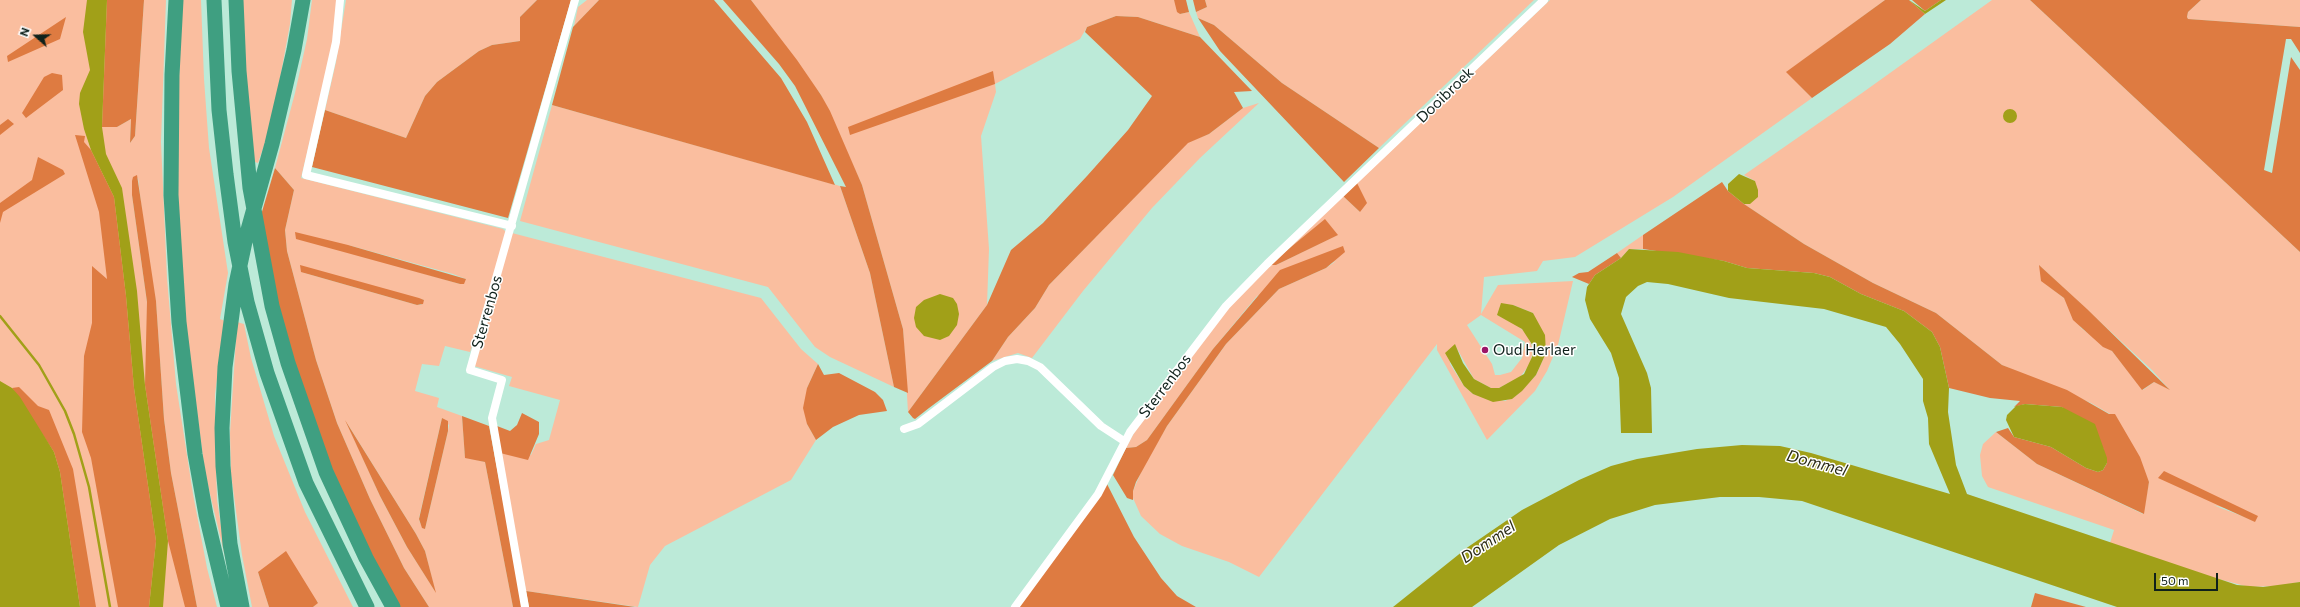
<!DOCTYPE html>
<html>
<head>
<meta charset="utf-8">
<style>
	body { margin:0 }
	#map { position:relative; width:2300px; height:607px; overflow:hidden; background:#bcead8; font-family:Commissioner,sans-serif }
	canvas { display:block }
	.north { position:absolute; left:16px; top:16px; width:40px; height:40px; -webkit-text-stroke:3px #fff; paint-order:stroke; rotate:290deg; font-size:11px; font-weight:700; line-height:16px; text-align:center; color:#0f211b }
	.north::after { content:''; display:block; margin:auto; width:14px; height:18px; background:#0f211b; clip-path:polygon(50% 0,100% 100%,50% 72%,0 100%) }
	.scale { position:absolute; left:2154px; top:573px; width:64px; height:18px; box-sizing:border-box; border:2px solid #0f211b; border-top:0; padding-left:5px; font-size:12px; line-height:14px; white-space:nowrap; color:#0f211b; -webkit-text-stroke:3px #fff; paint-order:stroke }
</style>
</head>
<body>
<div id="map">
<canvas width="2300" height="607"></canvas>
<div class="north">N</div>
<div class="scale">50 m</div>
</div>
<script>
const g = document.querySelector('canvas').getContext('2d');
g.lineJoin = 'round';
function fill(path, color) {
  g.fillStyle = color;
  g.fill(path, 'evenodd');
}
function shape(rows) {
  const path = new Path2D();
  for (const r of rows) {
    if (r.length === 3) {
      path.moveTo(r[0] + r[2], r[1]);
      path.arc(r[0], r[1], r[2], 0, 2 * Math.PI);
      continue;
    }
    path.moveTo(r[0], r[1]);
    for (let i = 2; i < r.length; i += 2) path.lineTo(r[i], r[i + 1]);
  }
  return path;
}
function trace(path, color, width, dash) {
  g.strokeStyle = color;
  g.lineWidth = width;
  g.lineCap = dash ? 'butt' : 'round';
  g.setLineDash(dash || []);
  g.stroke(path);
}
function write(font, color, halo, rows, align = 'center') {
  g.font = font + ' Commissioner,sans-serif';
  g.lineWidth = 3;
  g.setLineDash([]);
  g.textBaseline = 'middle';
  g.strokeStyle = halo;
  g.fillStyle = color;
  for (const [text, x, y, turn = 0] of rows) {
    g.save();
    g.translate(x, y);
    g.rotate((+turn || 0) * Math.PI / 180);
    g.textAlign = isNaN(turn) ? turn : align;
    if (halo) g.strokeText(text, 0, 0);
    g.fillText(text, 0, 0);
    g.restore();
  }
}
fill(shape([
	[0,0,113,0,117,127,131,119,130,143,135,136,144,0,166,0,161,142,167,278,176,384,193,494,207,568,217,607,197,607,171,473,164,419,156,302,147,253,138,178,132,181,132,195,147,302,147,316,187,607,0,607],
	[182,0,201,0,204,79,209,148,228,273,220,319,225,321,215,394,215,434,217,500,227,565,205,473,184,310,178,195,177,131],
	[241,0,292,0,290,24,279,84,268,134,258,163,252,161],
	[312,0,340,0,330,57,301,178,503,229,507,233,470,352,445,346,439,366,422,364,415,391,439,398,437,407,462,416,465,457,485,462,513,607,429,607,404,568,370,499,337,423,316,360,287,251,285,230,294,190,275,168,295,93,307,39],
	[348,245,453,274,466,279,460,284,401,267],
	[301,272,424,300,421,305,417,305],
	[442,418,449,425,448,431,425,529,420,523,419,518],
	[347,423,416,534,425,551,435,591,407,547,380,496],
	[346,0,537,0,520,17,520,41,492,45,479,51,437,82,425,96,406,138,325,110,336,62],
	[587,0,599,0,574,26,578,7],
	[751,0,1174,0,1180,14,1189,12,1200,37,1138,17,1116,16,1087,27,1080,39,995,84,996,92,981,136,989,249,987,305,908,412,903,329,862,185,821,95],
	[1205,0,1534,0,1379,148,1282,83,1214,25,1198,18,1196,12,1207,7],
	[1550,0,1885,0,1787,72,1812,98,1673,197,1575,257,1543,261,1537,271,1484,277,1481,314,1498,285,1573,281,1558,345,1547,371,1535,391,1487,440,1437,350,1437,344,1259,577,1229,562,1182,546,1160,534,1141,516,1133,498,1133,491,1145,463,1167,426,1226,344,1279,289,1326,268,1336,261,1257,296,1213,349,1147,440,1136,447,1126,448,1134,433,1213,324,1269,265,1276,265,1337,235,1325,220,1281,255,1343,196,1360,212,1357,183],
	[1513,305,1533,313,1546,353,1536,375,1517,395,1505,401,1473,394,1464,386,1450,364,1455,345,1474,379,1491,388,1499,388,1520,377,1530,364,1533,350,1528,335,1517,325,1497,315],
	[1481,315,1525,342,1522,358,1511,372,1500,375,1495,375,1492,364,1467,325],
	[1992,0,2030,0,2300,252,2300,582,2277,586,2249,587,2207,576,2110,543,2114,530,1988,487,1982,476,1980,455,1983,444,1996,432,2037,464,2143,514,2149,482,2110,414,2091,403,2002,365,1936,313,1873,283,1804,244,1744,204,1750,204,1755,181,1744,175,1862,93],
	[2040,266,2152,370,2169,389,2154,382,2143,390,2112,351,2081,328,2064,298,2047,285],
	[2213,505,2257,516,2255,521],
	[2201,0,2300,0,2300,27,2188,19,2187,17,2188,12],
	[1259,103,1200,158,1152,208,1083,291,1032,358,1018,353,992,361,1008,337,1035,308,1049,285,1188,142,1209,134,1243,108],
	[552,105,840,186,870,273,894,387,830,357,815,347,768,287,520,221],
	[512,233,761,298,801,349,818,364,807,388,807,424,816,440,791,480,665,546,650,565,638,607,526,591,500,453,531,455,536,444,549,440,560,400,509,386,512,377,474,366],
	[1643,235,1643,249,1629,249,1621,258,1617,253],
	[237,322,244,324,251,358,274,436,305,512,353,607,313,607,318,602,258,572,269,607,252,607,242,555,231,474,230,433]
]), '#fabe9f');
fill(shape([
	[107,0,144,0,135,136,130,143,131,119,117,127,102,127],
	[537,0,571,0,508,218,312,167,325,110,406,138,425,96,437,82,479,51,492,45,520,41,520,17],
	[599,0,714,0,781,78,807,122,835,185,552,105,573,27],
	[723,0,751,0,797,60,821,95,830,111,862,185,903,329,908,393,894,387,870,273,840,186,846,187,795,86,779,64],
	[1174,0,1186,0,1189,12,1180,14,1177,12],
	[1193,0,1205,0,1207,7,1196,12],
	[1885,0,1909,0,1925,14,1890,44,1812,98,1786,72],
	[1912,0,1941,0,1925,11],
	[2030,0,2201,0,2188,12,2187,17,2188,19,2300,27,2300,53,2291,39,2286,39,2264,170,2272,173,2291,57,2300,70,2300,252],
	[1116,16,1138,17,1200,37,1252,91,1234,92,1243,108,1209,134,1188,143,1049,285,1035,308,1008,337,992,361,929,408,915,419,913,418,908,412,987,305,1011,250,1043,223,1087,176,1128,130,1152,96,1085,32,1087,27],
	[66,17,60,39,8,62,7,56],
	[1198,18,1214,25,1282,83,1379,148,1344,182,1220,51],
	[993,71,995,84,850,135,848,127],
	[52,73,62,75,63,90,26,118,22,113,44,77],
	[8,119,14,124,0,135,0,125],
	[75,135,85,136,84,142,91,150,114,197,126,296,134,388,156,541,149,607,118,607,91,458,82,432,84,356,92,323,92,266,107,279,99,212],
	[38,157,63,170,65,174,3,212,0,223,0,203,32,180],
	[275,168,294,190,285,230,287,251,316,360,337,423,370,499,404,568,429,607,400,607,357,530,307,407,275,293,261,215],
	[137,175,156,301,164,419,171,473,197,607,185,607,168,541,145,385,147,302,132,195,132,181,133,177],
	[1722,182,1728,191,1744,204,1804,244,1873,283,1936,313,2002,365,2067,390,2109,414,2115,414,2140,457,2149,482,2144,514,2037,464,1996,432,2008,428,2014,437,2051,447,2086,468,2098,472,2103,470,2107,463,2103,448,2062,407,2025,404,2014,407,2020,401,1990,398,1949,388,1940,347,1932,332,1904,311,1861,294,1830,277,1814,273,1747,268,1724,261,1643,249,1643,235],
	[1357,183,1367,203,1360,212,1343,196],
	[1325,219,1338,235,1276,265,1269,265],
	[295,232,348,245,466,279,464,284,460,284,340,251,296,239],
	[1343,246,1345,252,1326,268,1279,289,1226,344,1167,426,1136,482,1133,491,1133,500,1127,498,1113,475,1126,448,1136,447,1147,440,1213,349,1280,270],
	[1617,253,1621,258,1595,275,1589,284,1572,277,1579,273,1588,272],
	[300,265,419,298,424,300,423,304,417,305,301,272],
	[2039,265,2087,309,2170,390,2154,382,2142,390,2112,351,2103,347,2073,320,2064,298,2041,281],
	[818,364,824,375,839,373,875,392,883,400,887,411,859,415,833,427,816,440,807,424,803,408,807,388],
	[19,387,38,406,49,410,73,469,96,607,80,607,60,472,54,452,12,388],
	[522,413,539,422,539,434,528,460,500,453,497,426,510,431,517,425],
	[462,416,489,426,523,607,513,607,485,462,465,458],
	[442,418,448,421,448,431,425,529,422,528,419,519],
	[345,420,416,534,425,551,436,593,407,547,380,496],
	[2164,471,2258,516,2255,522,2158,478],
	[1107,484,1134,537,1161,578,1177,596,1196,607,1018,607],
	[286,551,318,603,313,607,269,607,258,572],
	[526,591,635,607,529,607],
	[2035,593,2086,607,2031,607]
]), '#de7b41');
fill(shape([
	[87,0,107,0,102,127,106,154,122,188,137,291,145,385,168,541,163,607,149,607,156,541,134,388,126,296,114,197,91,150,84,129,79,104,80,93,90,70,83,32],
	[1909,0,1925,11,1941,0,1946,0,1925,14],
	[2010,116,7],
	[1739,174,1755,181,1758,190,1758,197,1750,204,1744,204,1728,191,1728,184],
	[1629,249,1678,252,1724,261,1747,268,1814,273,1830,277,1861,294,1904,311,1932,332,1940,347,1949,388,1948,412,1956,465,1967,494,2237,585,2263,587,2300,582,2300,607,2117,607,1802,501,1759,497,1720,497,1655,505,1610,519,1559,545,1472,607,1393,607,1468,547,1522,510,1579,480,1611,466,1637,459,1697,449,1742,445,1780,446,1811,453,1950,494,1929,444,1928,418,1923,401,1923,379,1900,344,1886,327,1824,309,1729,298,1668,284,1647,282,1638,286,1626,297,1621,314,1647,373,1651,388,1652,433,1621,433,1619,378,1611,353,1590,319,1585,300,1587,287,1595,275,1621,258],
	[940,294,953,298,957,304,959,314,957,325,949,336,940,340,924,336,916,327,914,318,916,307,924,300],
	[1501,303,1513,305,1533,313,1545,335,1546,353,1536,375,1522,391,1512,399,1493,402,1473,394,1464,386,1445,353,1455,344,1463,363,1474,379,1491,388,1499,388,1524,374,1532,357,1533,346,1522,329,1497,315],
	[0,381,12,388,20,397,54,452,60,472,80,607,0,607],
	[2025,404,2062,407,2095,424,2107,458,2107,463,2103,470,2098,472,2086,468,2051,447,2014,437,2006,420,2007,415,2016,406]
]), '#a1a018');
trace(shape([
	[0,316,39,365,65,411,74,434,89,487,110,607]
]), '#a1a018', 2.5);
trace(shape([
	[340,0,336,42,306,175,512,226],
	[904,429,918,424,993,367,1005,361,1017,359,1028,361,1040,367,1101,426,1124,441],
	[525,607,492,418,502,380,470,370,575,0],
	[1015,607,1098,494,1130,432,1226,306,1267,264,1544,0]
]), '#fff', 8);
trace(shape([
	[176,0,172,75,171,195,179,322,195,454,206,515,228,607],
	[214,0,219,110,226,174,235,242,247,302,267,373,306,483,367,607],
	[236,0,239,71,250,188,272,306,288,363,326,472,366,558,393,607],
	[242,607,230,544,223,466,222,428,225,367,236,284,246,237,272,144,294,50,303,0]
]), '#3f9f81', 15);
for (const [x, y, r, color] of [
	[1485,350,4,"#9a1568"]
]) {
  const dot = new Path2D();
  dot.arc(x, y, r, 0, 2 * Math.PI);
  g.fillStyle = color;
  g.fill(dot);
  trace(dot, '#fff', 1.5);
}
write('15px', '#0f211b', '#fff', [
	["Dooibroek",1445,95,-44],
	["Sterrenbos",487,312,-74],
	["Sterrenbos",1165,386,-53]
]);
write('15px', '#0f211b', '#fff', [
	["Oud Herlaer",1493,350]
], 'left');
write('italic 16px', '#2c2c17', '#fff', [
	["Dommel",1817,463,15],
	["Dommel",1488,542,-34]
]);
</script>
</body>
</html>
